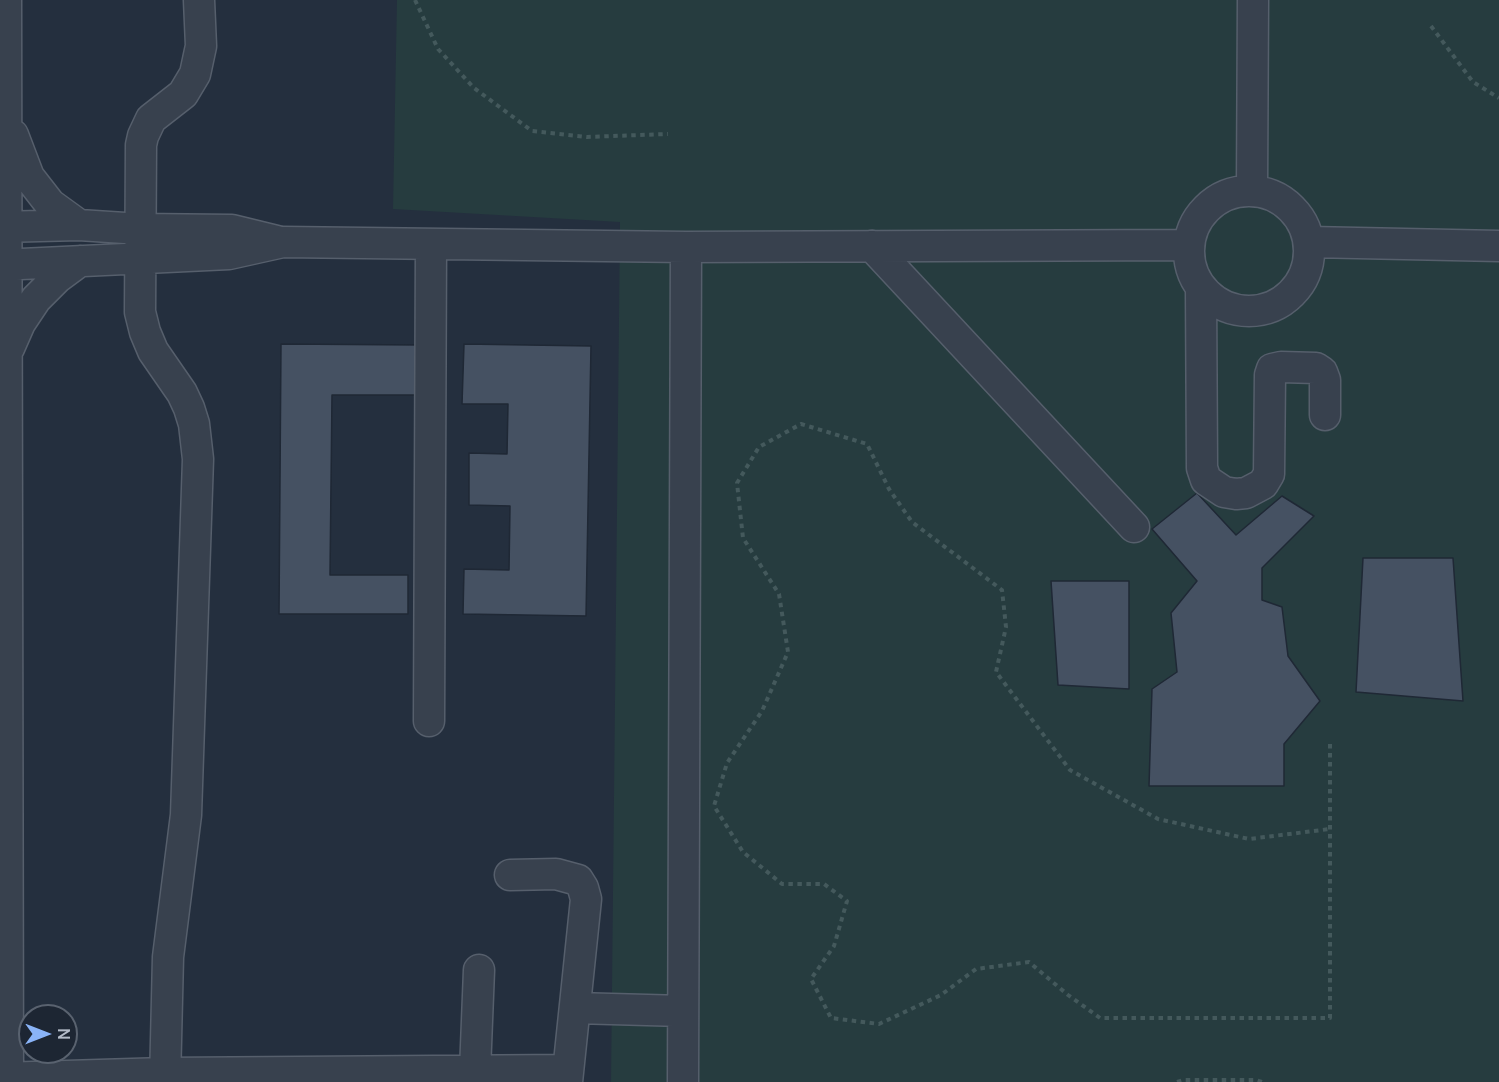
<!DOCTYPE html>
<html>
<head>
<meta charset="utf-8">
<style>
	body { margin:0 }
	#map { position:relative; width:1499px; height:1082px; overflow:hidden; background:#242f3e; font-family:Manrope,sans-serif }
	canvas { display:block }
	.north { position:absolute; left:18px; top:1004px; width:60px; height:60px; box-sizing:border-box; background:#1d2633; border:2px solid #59626f; border-radius:50%; rotate:90deg; font-size:16px; font-weight:700; line-height:24px; text-align:center; color:#b4bcc9 }
	.north::after { content:''; display:block; margin:auto; width:21px; height:27px; background:#8ab4f8; clip-path:polygon(50% 0,100% 100%,50% 72%,0 100%) }
</style>
</head>
<body>
<div id="map">
<canvas width="1499" height="1082"></canvas>
<div class="north">N</div>
</div>
<script>
const g = document.querySelector('canvas').getContext('2d');
g.lineJoin = 'round';
function fill(path, color) {
  g.fillStyle = color;
  g.fill(path, 'evenodd');
}
function shape(rows) {
  const path = new Path2D();
  for (const r of rows) {
    if (r.length === 3) {
      path.moveTo(r[0] + r[2], r[1]);
      path.arc(r[0], r[1], r[2], 0, 2 * Math.PI);
      continue;
    }
    path.moveTo(r[0], r[1]);
    for (let i = 2; i < r.length; i += 2) path.lineTo(r[i], r[i + 1]);
  }
  return path;
}
function trace(path, color, width, dash) {
  g.strokeStyle = color;
  g.lineWidth = width;
  g.lineCap = dash ? 'butt' : 'round';
  g.setLineDash(dash || []);
  g.stroke(path);
}
fill(shape([
	[397,0,1499,0,1499,1082,611,1082,620,222,393,209]
]), '#263c3f');
const building = shape([
	[281,344,420,345,419,395,332,395,330,575,408,575,408,614,279,614,281,344],
	[464,344,591,346,586,616,463,614,464,569,509,570,510,506,469,505,469,453,507,454,508,404,462,404,464,344],
	[1197,493,1236,535,1282,496,1314,516,1262,568,1262,600,1282,607,1288,656,1320,701,1284,744,1284,786,1149,786,1152,689,1177,672,1171,613,1197,581,1152,529,1197,493],
	[1363,558,1453,558,1463,701,1356,692,1363,558],
	[1051,581,1129,581,1129,689,1058,685,1051,581]
]);
fill(building, '#455162');
trace(building, '#1f2835', 1.5);
const minor = shape([
	[6,0,8,1082],
	[13,135,29,177,50,204,79,225],
	[1252,189,1253,0],
	[1249,251,60],
	[0,227,79,225,140,229,232,230,277,241],
	[1310,242,1499,246],
	[872,246,1134,527],
	[0,265,229,254,283,242,686,247,1188,245],
	[1201,288,1202,468,1206,480,1224,492,1236,494,1246,493,1263,484,1269,474,1270,375,1272,369,1281,367,1316,368,1322,372,1325,380,1325,415],
	[9,348,20,323,36,299,57,278,80,261],
	[429,721,431,244],
	[510,875,556,874,578,880,583,888,586,899,567,1082],
	[575,1008,683,1011],
	[475,1071,479,970],
	[0,1078,165,1073,568,1070],
	[165,1082,168,957,186,815,198,459,194,424,189,408,182,393,153,351,145,332,140,312,141,145,143,136,151,119,183,94,195,74,201,46,199,0],
	[683,1082,686,247]
]);
trace(minor, '#565f6c', 33);
trace(shape([
	[415,0,438,49,474,88,532,131,587,137,668,134],
	[1431,26,1473,82,1499,98],
	[1330,744,1330,1018,1100,1018,1068,995,1029,962,976,969,941,995,879,1024,831,1018,811,979,834,946,847,901,824,884,782,884,743,852,714,806,727,763,762,711,788,652,779,594,743,538,737,483,759,447,801,424,867,444,889,489,912,522,1002,590,1006,627,996,672,1070,770,1158,819,1249,839,1330,829],
	[1177,1082,1184,1080,1256,1080,1262,1082]
]), '#44595c', 4, [4.5, 4.5]);
trace(minor, '#38414e', 30);
</script>
</body>
</html>
